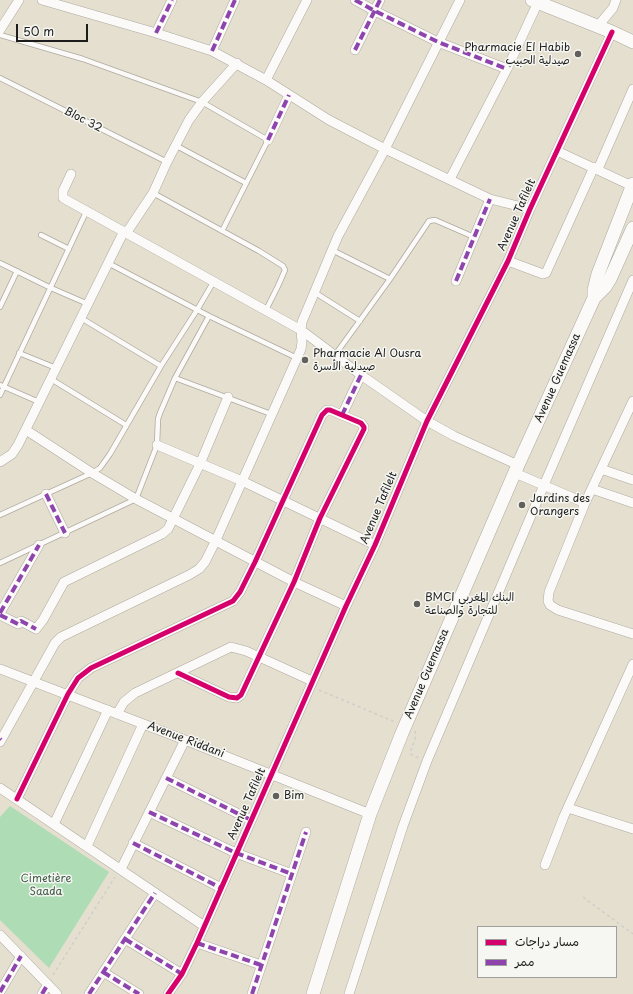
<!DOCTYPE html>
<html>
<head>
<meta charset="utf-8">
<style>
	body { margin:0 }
	#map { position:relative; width:633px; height:994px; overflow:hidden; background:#e5dfcf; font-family:"Playpen Sans","Playpen Sans Arabic",sans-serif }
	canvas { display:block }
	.legend { position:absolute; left:477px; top:926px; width:140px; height:52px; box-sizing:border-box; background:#f6f6f2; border:1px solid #9f9f9c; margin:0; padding:5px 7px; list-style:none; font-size:12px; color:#1c1c1c }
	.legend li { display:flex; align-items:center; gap:8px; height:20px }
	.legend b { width:20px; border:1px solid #9f9f9c }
	.scale { position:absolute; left:16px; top:24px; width:72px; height:18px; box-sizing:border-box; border:2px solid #1c1c1c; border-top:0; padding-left:5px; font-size:12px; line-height:14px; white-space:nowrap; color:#1c1c1c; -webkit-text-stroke:3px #f6f6f2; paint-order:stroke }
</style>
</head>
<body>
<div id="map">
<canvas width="633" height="994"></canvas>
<ul class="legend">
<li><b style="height:5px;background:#d6006c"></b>مسار دراجات</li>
<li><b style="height:5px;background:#8e44ad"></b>ممر</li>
</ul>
<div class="scale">50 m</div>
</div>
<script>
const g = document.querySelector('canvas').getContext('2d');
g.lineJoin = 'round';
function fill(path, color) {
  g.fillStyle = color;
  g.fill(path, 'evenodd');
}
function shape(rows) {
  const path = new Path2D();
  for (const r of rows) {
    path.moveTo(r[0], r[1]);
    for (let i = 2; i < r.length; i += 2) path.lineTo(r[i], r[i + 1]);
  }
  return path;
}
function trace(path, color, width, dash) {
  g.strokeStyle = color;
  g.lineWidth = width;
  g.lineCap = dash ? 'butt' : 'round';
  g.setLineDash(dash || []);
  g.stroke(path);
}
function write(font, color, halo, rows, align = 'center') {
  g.font = font + ' "Playpen Sans","Playpen Sans Arabic",sans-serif';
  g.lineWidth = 3;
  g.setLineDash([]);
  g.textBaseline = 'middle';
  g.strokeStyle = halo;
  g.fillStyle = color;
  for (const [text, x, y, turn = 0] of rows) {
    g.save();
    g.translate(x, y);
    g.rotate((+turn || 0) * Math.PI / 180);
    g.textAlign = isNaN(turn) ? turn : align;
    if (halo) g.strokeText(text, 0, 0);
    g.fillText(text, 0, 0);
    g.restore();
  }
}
fill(shape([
	[10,806,109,872,49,968,0,920,0,817]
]), '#addcb5');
const lane = shape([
	[0,35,83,59,202,102,268,140,222,231],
	[0,78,167,162],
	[175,145,246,183],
	[153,193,259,251,283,266,285,270,278,286,266,310],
	[41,235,69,249],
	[332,250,390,279],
	[0,263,51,288,88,304],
	[108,263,209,316,297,358],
	[314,292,360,321],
	[0,307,17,271],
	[81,318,161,366],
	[19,353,56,368],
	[335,355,390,279,429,221,435,220,474,237],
	[175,378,271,414],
	[51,379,126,425],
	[0,385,39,402],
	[0,395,87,210],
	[0,515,92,473,100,468,110,454,161,366,197,310,214,281],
	[0,563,136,499,157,445,158,419,160,413,175,378,209,316]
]);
const street = shape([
	[42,0,156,33,212,51,266,80,329,120,385,149,490,199,530,209],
	[355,0,375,11,438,42,507,69],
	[598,26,613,8,616,0],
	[0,30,19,0],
	[156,33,172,0],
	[355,50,380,0],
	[212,51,235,0],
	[266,80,307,0],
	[268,140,289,95],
	[557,151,632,186],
	[598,169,633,89],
	[71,174,63,191,63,198,301,330,361,375,427,421,454,436,518,465],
	[450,179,507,69,539,0],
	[127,232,153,193,167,162,189,120,202,102,237,63],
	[508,261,543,274,546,273,594,167],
	[456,281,490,199],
	[342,415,361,375],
	[26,430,92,473,136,499,294,582,346,606],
	[157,445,242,481,375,545],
	[0,462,12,454,18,445,124,231],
	[601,469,633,480],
	[515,473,585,503,549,592,548,601,550,605,558,610,633,634],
	[592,489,633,503],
	[46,494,65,533],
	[585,503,633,401],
	[0,613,39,545],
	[0,615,18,624,21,621,36,629,43,620,64,582,162,534,168,529,200,464,228,397],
	[0,669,185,740,370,814],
	[117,714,124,702,135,693,231,647,246,651,312,681],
	[0,742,55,643,61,637,189,575,199,569,205,562,216,540,301,349,302,342,301,330,302,322,338,236,385,149,460,0],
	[166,778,251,820],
	[0,788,204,926],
	[17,799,68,694,78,678,91,668,233,601,240,592,255,562,322,415,327,410,330,410,361,423,364,427,364,429,320,518,294,582,241,695,237,698,229,697,178,673],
	[568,808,633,829],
	[149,812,236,853,292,874],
	[54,824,108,710],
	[133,843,221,888],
	[87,846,143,724],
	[545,865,564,816,633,664],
	[121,869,185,740],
	[0,935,57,994],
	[125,939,182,974],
	[197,943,261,965],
	[103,972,139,994],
	[0,992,21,956],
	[42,994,48,984],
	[89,994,155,893],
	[168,994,182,974,197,943,346,606,375,545,427,421,508,261,530,209,612,32],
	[252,994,306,832],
	[349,994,403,826,427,761,544,485,633,280]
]);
const secondary = shape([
	[532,0,612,32,633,42],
	[594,298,594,290,598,274,633,184],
	[313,994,370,814,402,733,518,465,594,298,605,287,610,279,633,228]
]);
trace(lane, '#ada99f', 6);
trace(street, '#ada99f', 10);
trace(secondary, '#ada99f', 14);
trace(shape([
	[319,690,395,722],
	[415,731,416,736,410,753,412,755,419,758],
	[583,897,633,934],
	[53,975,115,877]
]), '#cfceca', 1.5, [3, 3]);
trace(lane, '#fbfaf8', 4.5);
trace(street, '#fbfaf8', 9);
trace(secondary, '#fbfaf8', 13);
trace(shape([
	[355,0,375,11,438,42,507,69],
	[156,33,172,0],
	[355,50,380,0],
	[212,51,235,0],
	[268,140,289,95],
	[456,281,490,199],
	[342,415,361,375],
	[46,494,65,533],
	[0,613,39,545],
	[0,615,18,624,21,621,36,629],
	[0,739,1,740],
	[166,778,251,820],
	[149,812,236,853,292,874],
	[133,843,221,888],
	[125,939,182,974],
	[197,943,261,965],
	[103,972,139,994],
	[0,992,21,956],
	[42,994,48,984],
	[89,994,155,893],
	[252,994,306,832]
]), '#8e44ad', 4, [8, 4]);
trace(shape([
	[17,799,68,694,78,678,91,668,233,601,240,592,255,562,322,415,327,410,330,410,361,423,364,427,364,429,320,518,294,582,241,695,237,698,229,697,178,673],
	[168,994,182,974,197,943,346,606,375,545,427,421,508,261,530,209,612,32]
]), '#d6006c', 5);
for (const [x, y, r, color] of [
	[578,54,4,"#62605b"],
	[305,360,4,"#62605b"],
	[522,505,4,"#62605b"],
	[417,604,4,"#62605b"],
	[276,796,4,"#62605b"]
]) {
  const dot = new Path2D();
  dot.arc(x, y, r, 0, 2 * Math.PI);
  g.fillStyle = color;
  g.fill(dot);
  trace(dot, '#f6f6f2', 1.5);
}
write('11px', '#1c1c1c', '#f6f6f2', [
	["Pharmacie El Habib",570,48,"right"],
	["صيدلية الحبيب",570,61,"right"],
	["Pharmacie Al Ousra",313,354],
	["صيدلية الأسرة",313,367],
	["Jardins des",530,499],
	["Orangers",530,512],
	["BMCI البنك المغربي",425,598],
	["للتجارة والصناعة",425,611],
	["Bim",284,796]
], 'left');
write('11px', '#1c1c1c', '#f6f6f2', [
	["Bloc 32",83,120,27],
	["Avenue Tafilelt",517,215,-66],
	["Avenue Guemassa",558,378,-66],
	["Avenue Tafilelt",379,508,-67],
	["Avenue Guemassa",427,674,-67],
	["Avenue Riddani",186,740,21],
	["Avenue Tafilelt",247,804,-66]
]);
write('11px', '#3f5e4a', '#f6f6f2', [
	["Cimetière",46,879],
	["Saada",46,892]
]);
</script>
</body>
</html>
